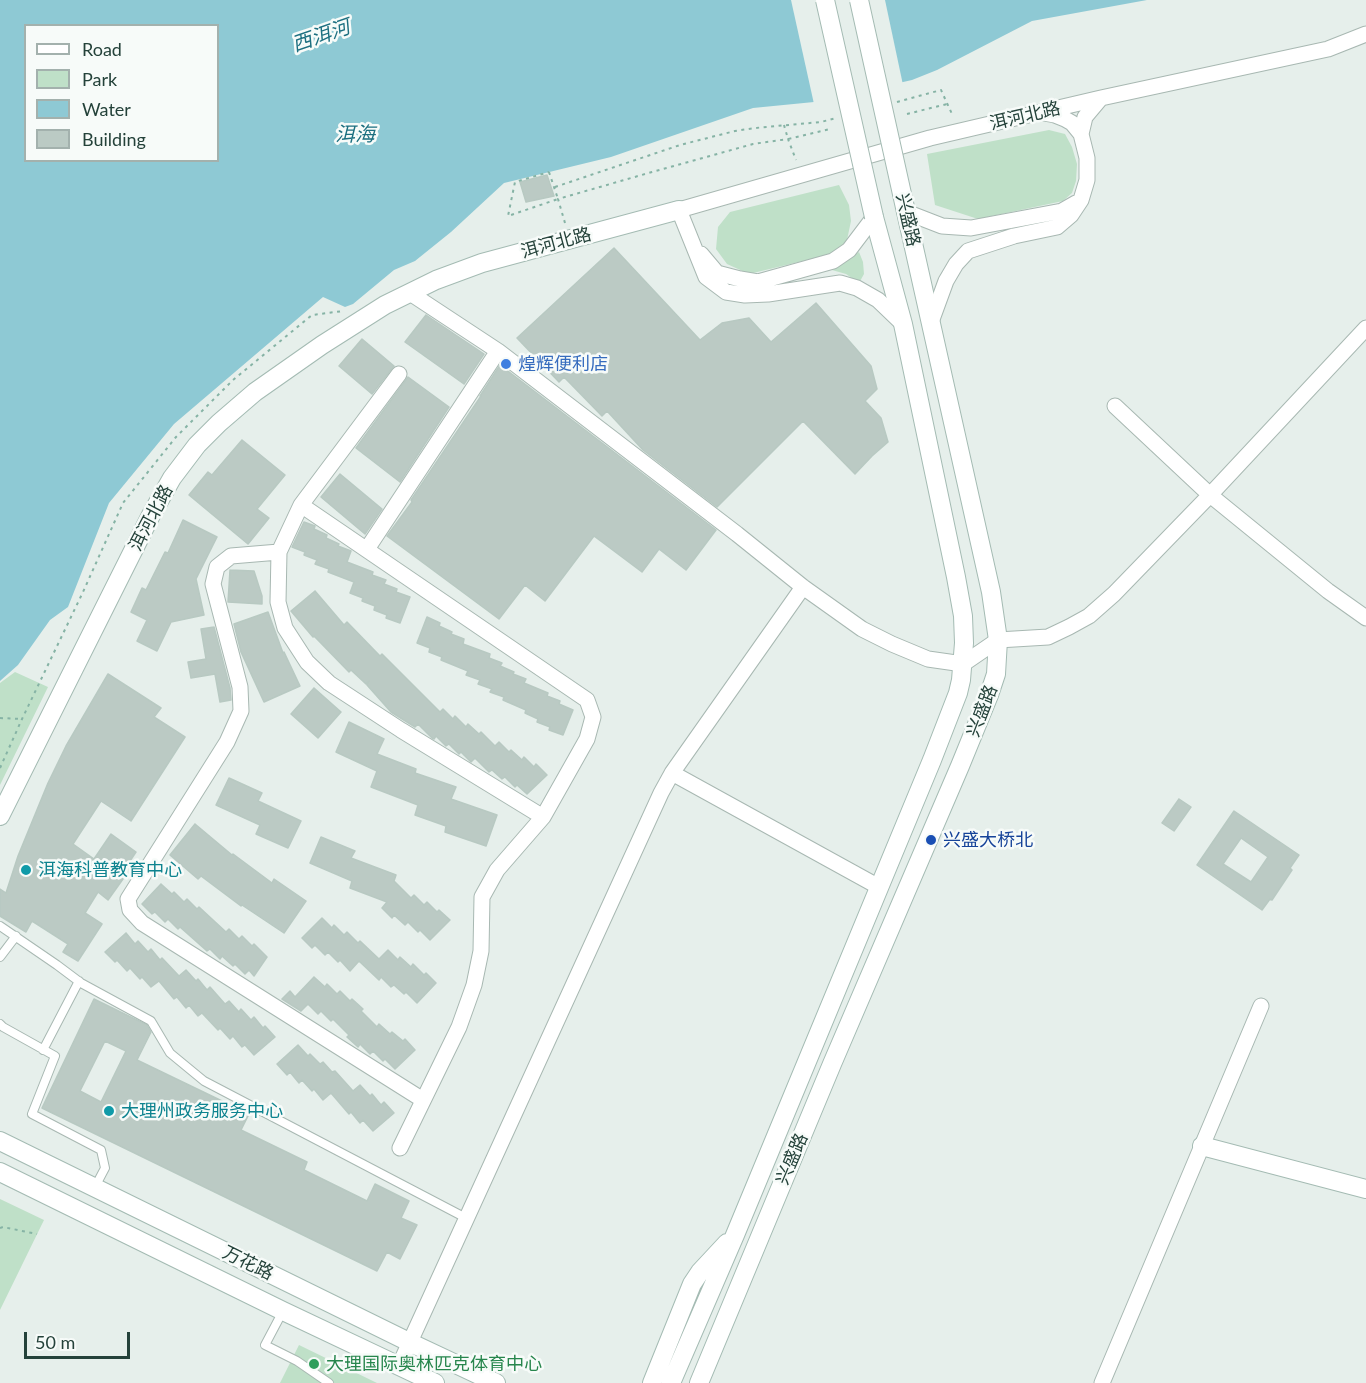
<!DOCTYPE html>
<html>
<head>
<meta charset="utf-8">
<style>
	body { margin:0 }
	#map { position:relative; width:1366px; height:1383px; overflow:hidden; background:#e6efeb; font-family:Lato,sans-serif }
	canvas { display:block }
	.legend { position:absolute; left:24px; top:24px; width:195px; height:138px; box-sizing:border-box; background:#f7fbf9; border:2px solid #a3b1ad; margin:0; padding:8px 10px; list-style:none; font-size:18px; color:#24423a }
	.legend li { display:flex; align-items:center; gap:12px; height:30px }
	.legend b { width:30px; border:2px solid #a3b1ad }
	.scale { position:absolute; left:24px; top:1332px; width:106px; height:27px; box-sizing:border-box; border:3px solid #24423a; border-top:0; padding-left:8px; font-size:18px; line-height:21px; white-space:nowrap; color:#24423a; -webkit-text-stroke:4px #f7fbf9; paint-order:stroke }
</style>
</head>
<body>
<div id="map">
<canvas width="1366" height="1383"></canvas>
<ul class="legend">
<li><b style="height:8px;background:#fff"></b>Road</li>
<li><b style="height:16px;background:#bfe0c8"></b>Park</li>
<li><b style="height:16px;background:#8ec9d4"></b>Water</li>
<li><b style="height:16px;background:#bbcac4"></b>Building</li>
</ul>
<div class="scale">50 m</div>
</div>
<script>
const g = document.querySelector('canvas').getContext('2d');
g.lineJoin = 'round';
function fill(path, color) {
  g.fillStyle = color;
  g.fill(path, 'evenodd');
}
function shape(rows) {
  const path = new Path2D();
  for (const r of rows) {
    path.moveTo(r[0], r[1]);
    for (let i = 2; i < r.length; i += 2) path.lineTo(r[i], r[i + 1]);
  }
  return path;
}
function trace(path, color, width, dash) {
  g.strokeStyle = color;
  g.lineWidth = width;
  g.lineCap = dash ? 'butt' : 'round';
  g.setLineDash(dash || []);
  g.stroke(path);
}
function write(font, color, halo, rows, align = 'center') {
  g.font = font + ' Lato,"Noto Sans SC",sans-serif';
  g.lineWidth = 5;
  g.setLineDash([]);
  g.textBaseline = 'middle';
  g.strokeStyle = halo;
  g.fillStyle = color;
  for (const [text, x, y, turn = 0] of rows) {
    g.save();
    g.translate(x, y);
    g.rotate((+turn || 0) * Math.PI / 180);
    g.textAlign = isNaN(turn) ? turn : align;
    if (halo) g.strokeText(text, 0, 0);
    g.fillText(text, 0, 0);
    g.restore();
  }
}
fill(shape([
	[1049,130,1065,134,1072,147,1077,164,1076,181,1072,193,1063,201,978,219,935,205,927,154],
	[839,185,849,205,851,221,847,240,836,253,749,274,727,264,716,249,718,227,730,212],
	[859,252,863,262,864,274,859,283,846,274,832,270],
	[15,672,48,687,0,785,0,683],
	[0,1199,44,1220,0,1310],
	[299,1345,377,1383,280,1383]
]), '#bfe0c8');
fill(shape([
	[0,0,1147,0,1032,21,937,70,912,80,814,102,753,108,611,157,504,183,451,232,415,261,394,270,353,304,345,307,323,297,174,424,109,503,68,607,50,620,18,665,0,681],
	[26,26,218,26,218,160,26,160]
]), '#8ec9d4');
fill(shape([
	[791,0,885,0,903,85,814,104]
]), '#e6efeb');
const building = shape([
	[547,175,554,196,526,202,520,182,547,175],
	[614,248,700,340,722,323,749,318,771,342,816,303,871,366,877,389,865,401,881,418,888,442,872,456,855,474,803,421,717,507,643,450,607,411,602,416,564,377,559,382,517,338,614,248],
	[426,315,484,354,464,384,405,342,426,315],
	[362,339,394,366,372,394,339,366,362,339],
	[500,365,716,530,686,570,659,549,642,572,594,536,545,601,525,585,499,619,387,536,412,502,411,500,481,396,480,396,500,365],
	[408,377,449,407,400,482,356,448,408,377],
	[242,440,285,475,257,509,269,518,248,544,189,495,208,472,212,475,242,440],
	[340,474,382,509,365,534,321,497,340,474],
	[183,520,217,537,196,579,204,615,171,622,157,651,137,641,147,620,131,612,142,588,146,590,165,552,168,553,183,520],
	[304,522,315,526,314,529,327,535,326,538,339,544,338,546,351,551,347,562,373,572,372,575,386,580,384,584,397,589,396,592,410,597,400,623,386,618,387,615,374,610,375,606,362,601,363,598,350,593,354,582,328,572,329,569,315,564,317,560,304,555,305,552,292,547,304,522],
	[230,570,254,571,262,596,262,604,228,602,230,570],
	[315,591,344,625,347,622,380,656,382,654,440,712,443,709,453,719,455,716,466,727,468,724,479,734,481,732,495,746,499,742,509,752,511,750,522,760,524,757,534,767,536,764,547,775,527,794,517,785,515,787,505,777,502,779,492,770,489,772,475,758,471,762,461,752,459,754,449,744,446,746,436,736,434,739,432,738,418,724,415,727,391,712,367,685,369,681,366,684,351,670,349,672,314,636,313,637,291,611,315,591],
	[268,612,283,653,284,652,300,686,264,702,241,652,234,624,268,612],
	[427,617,440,623,439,626,452,632,451,634,464,639,463,644,490,654,489,658,502,663,500,666,514,672,513,674,526,679,524,683,548,693,547,696,560,701,559,704,573,710,563,735,549,730,550,727,537,722,538,719,525,713,526,710,503,700,504,697,490,692,492,689,478,684,480,680,466,675,468,671,441,660,442,657,429,652,430,648,417,643,427,617],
	[214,627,230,688,231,700,220,702,215,674,191,678,188,662,206,659,201,629,214,627],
	[108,674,161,708,154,717,185,737,131,821,101,801,73,844,94,859,111,834,136,852,120,876,123,879,108,900,98,892,85,913,102,924,78,961,63,952,68,944,32,921,26,932,0,916,0,889,6,893,18,856,48,783,66,746,108,674],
	[314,688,341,712,318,738,291,714,314,688],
	[349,722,384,739,377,754,416,769,415,773,456,787,451,799,497,815,486,846,445,832,446,826,415,815,418,805,371,787,377,771,336,752,349,722],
	[229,778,262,793,258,801,301,821,288,848,256,834,260,825,216,805,229,778],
	[1179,799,1191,807,1174,831,1162,823,1179,799],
	[1234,811,1299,855,1290,868,1292,870,1272,900,1270,899,1262,910,1197,865,1234,811],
	[1241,838,1268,857,1251,882,1223,864,1241,838],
	[195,824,232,855,233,854,272,883,274,879,306,901,284,933,242,905,241,906,201,876,198,879,170,855,195,824],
	[321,837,355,851,351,858,396,875,394,881,411,898,414,895,424,905,427,902,437,912,439,910,450,920,430,940,420,930,418,932,408,922,405,925,394,915,392,918,382,908,387,902,350,888,352,881,310,863,321,837],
	[161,884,172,894,174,892,184,902,187,899,197,909,199,907,226,932,229,929,239,939,242,936,252,946,254,944,267,957,254,976,249,970,245,974,235,964,233,966,222,956,220,959,210,949,207,951,180,927,178,929,168,919,165,922,155,912,152,914,142,904,161,884],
	[322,918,332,928,334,925,344,935,347,932,358,943,360,941,379,959,388,950,398,960,400,957,411,967,413,964,424,975,426,973,436,983,417,1003,406,992,404,994,394,985,391,987,381,977,379,980,359,961,350,971,340,960,338,962,328,952,325,955,315,945,312,948,302,938,322,918],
	[126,933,135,944,138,941,148,952,151,949,160,960,162,958,179,976,186,970,196,981,198,979,207,990,210,987,225,1004,229,1001,239,1012,241,1009,251,1020,254,1017,263,1028,265,1026,275,1037,254,1055,245,1045,242,1047,233,1036,230,1039,220,1028,218,1030,202,1013,198,1016,189,1005,186,1008,177,997,174,999,159,981,151,987,142,977,140,979,130,968,127,971,117,960,115,962,105,952,126,933],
	[314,977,325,987,327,984,337,994,340,991,350,1001,352,999,363,1009,361,1011,377,1027,379,1024,390,1034,392,1032,403,1041,405,1039,415,1050,395,1069,385,1059,383,1061,373,1051,370,1054,360,1044,358,1047,347,1037,349,1035,333,1019,331,1021,321,1011,318,1014,308,1004,301,1011,282,999,290,991,295,997,314,977],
	[94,999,147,1025,151,1032,137,1060,249,1114,241,1130,307,1162,304,1170,367,1201,375,1184,409,1201,401,1218,417,1225,400,1259,387,1252,377,1271,42,1108,94,999],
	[105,1041,126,1051,101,1102,80,1091,105,1041],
	[298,1045,308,1056,310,1054,320,1064,323,1062,332,1072,335,1071,353,1091,360,1085,370,1096,372,1094,381,1105,384,1102,394,1113,373,1131,363,1120,360,1123,351,1112,349,1114,331,1093,323,1100,314,1089,312,1091,302,1080,299,1083,290,1072,287,1075,277,1064,298,1045]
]);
fill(building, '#bbcac4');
trace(building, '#b8c9c2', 1.5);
const lane = shape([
	[0,926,57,965,81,983,151,1021,170,1053,204,1081,466,1218],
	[0,957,16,936],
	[0,1024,3,1027,55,1056,32,1114,101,1150,105,1168,95,1187],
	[43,1050,79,981],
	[283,1311,265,1345,297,1361,329,1383]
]);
const street = shape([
	[1044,113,1055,115,1065,119,1072,123,1081,134,1085,117,1101,98],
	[906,212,942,226,971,228,1062,211,1076,203],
	[701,254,717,273,740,279,758,282,833,261,849,250,874,217],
	[410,293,498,351,737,534,803,587,862,629,892,644,928,659,963,664,998,640,1048,637,1069,627,1089,616,1114,594,1210,495,1366,328],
	[931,322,946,281,956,264,968,251,1014,236,1057,227,1071,215,1081,200,1087,180,1087,158,1081,134],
	[903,324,878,300,857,288,840,283,768,294,745,295,726,292,706,277,679,210,930,138,1101,98,1328,49,1366,34],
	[399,374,301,505,279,552,278,602,285,628,307,662,329,683,401,730,543,817],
	[1115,406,1210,495,1328,591,1366,618],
	[301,505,587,700,593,717,587,739,543,817,497,870,482,897,481,951,474,985,459,1027,400,1148],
	[367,549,498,351],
	[279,552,231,556,217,567,213,584,240,687,241,711,227,742,128,899,130,910,142,923,423,1100],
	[672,773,879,887],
	[399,1366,661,793,672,773,803,587],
	[1102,1383,1261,1006]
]);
const secondary = shape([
	[0,816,151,515,172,478,197,445,219,423,255,392,322,345,385,305,436,280,482,263,679,210],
	[0,1141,409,1342,496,1383],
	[1202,1146,1366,1189],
	[0,1172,283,1311,435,1383],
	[652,1383,692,1284,700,1272,727,1243],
	[671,1383,735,1235,932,760,958,693,961,680,964,643,963,616,956,577,903,324,874,217],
	[699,1383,832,1064,960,766,989,695,996,674,998,640,991,592,906,212]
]);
trace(lane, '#a8b8b2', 10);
trace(street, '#a8b8b2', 17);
trace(secondary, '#a4bbb3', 20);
trace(shape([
	[897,102,941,90,952,114],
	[907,114,947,104],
	[784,125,788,139,830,129],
	[549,172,558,199,508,216,515,182,549,172],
	[555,187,680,145,735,131,755,128,821,122,836,118],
	[565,223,558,199,652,172,753,144,788,139,796,160],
	[0,718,21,719],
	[0,768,22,719,83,592,123,503,176,437,233,380,312,315,343,311],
	[0,1228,3,1227,37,1234]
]), '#86b3a5', 2, [3, 4.5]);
trace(lane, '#fff', 8);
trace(street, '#fff', 15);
trace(secondary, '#fff', 18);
const secondaryBridge = shape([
	[825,0,874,217],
	[859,0,906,212]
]);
trace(secondaryBridge, '#a4bbb3', 20, []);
trace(secondaryBridge, '#fff', 18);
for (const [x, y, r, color] of [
	[506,364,6,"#3f7fe0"],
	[931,840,6,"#1a4fb4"],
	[26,870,6,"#0f9aa8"],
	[109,1111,6,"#0f9aa8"],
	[314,1364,6,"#2e9e5b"]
]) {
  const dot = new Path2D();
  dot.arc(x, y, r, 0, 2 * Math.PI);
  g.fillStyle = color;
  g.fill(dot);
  trace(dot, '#f7fbf9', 2);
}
write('18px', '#24423a', '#f7fbf9', [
	["洱河北路",1025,116,-13],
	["兴盛路",908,220,77],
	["洱河北路",556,243,-15],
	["洱河北路",151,518,-62],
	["兴盛路",982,711,-69],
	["兴盛路",792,1159,-67],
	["万花路",248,1263,26]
]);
write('18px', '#366cbe', '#f7fbf9', [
	["煌辉便利店",518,364]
], 'left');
write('18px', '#164399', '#f7fbf9', [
	["兴盛大桥北",943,840]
], 'left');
write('18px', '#0d838f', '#f7fbf9', [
	["洱海科普教育中心",38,870],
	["大理州政务服务中心",121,1111]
], 'left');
write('18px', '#27864d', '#f7fbf9', [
	["大理国际奥林匹克体育中心",326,1364]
], 'left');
write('italic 20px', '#1c6f80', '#f7fbf9', [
	["西洱河",321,36,-19],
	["洱海",355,135]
]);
</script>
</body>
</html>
